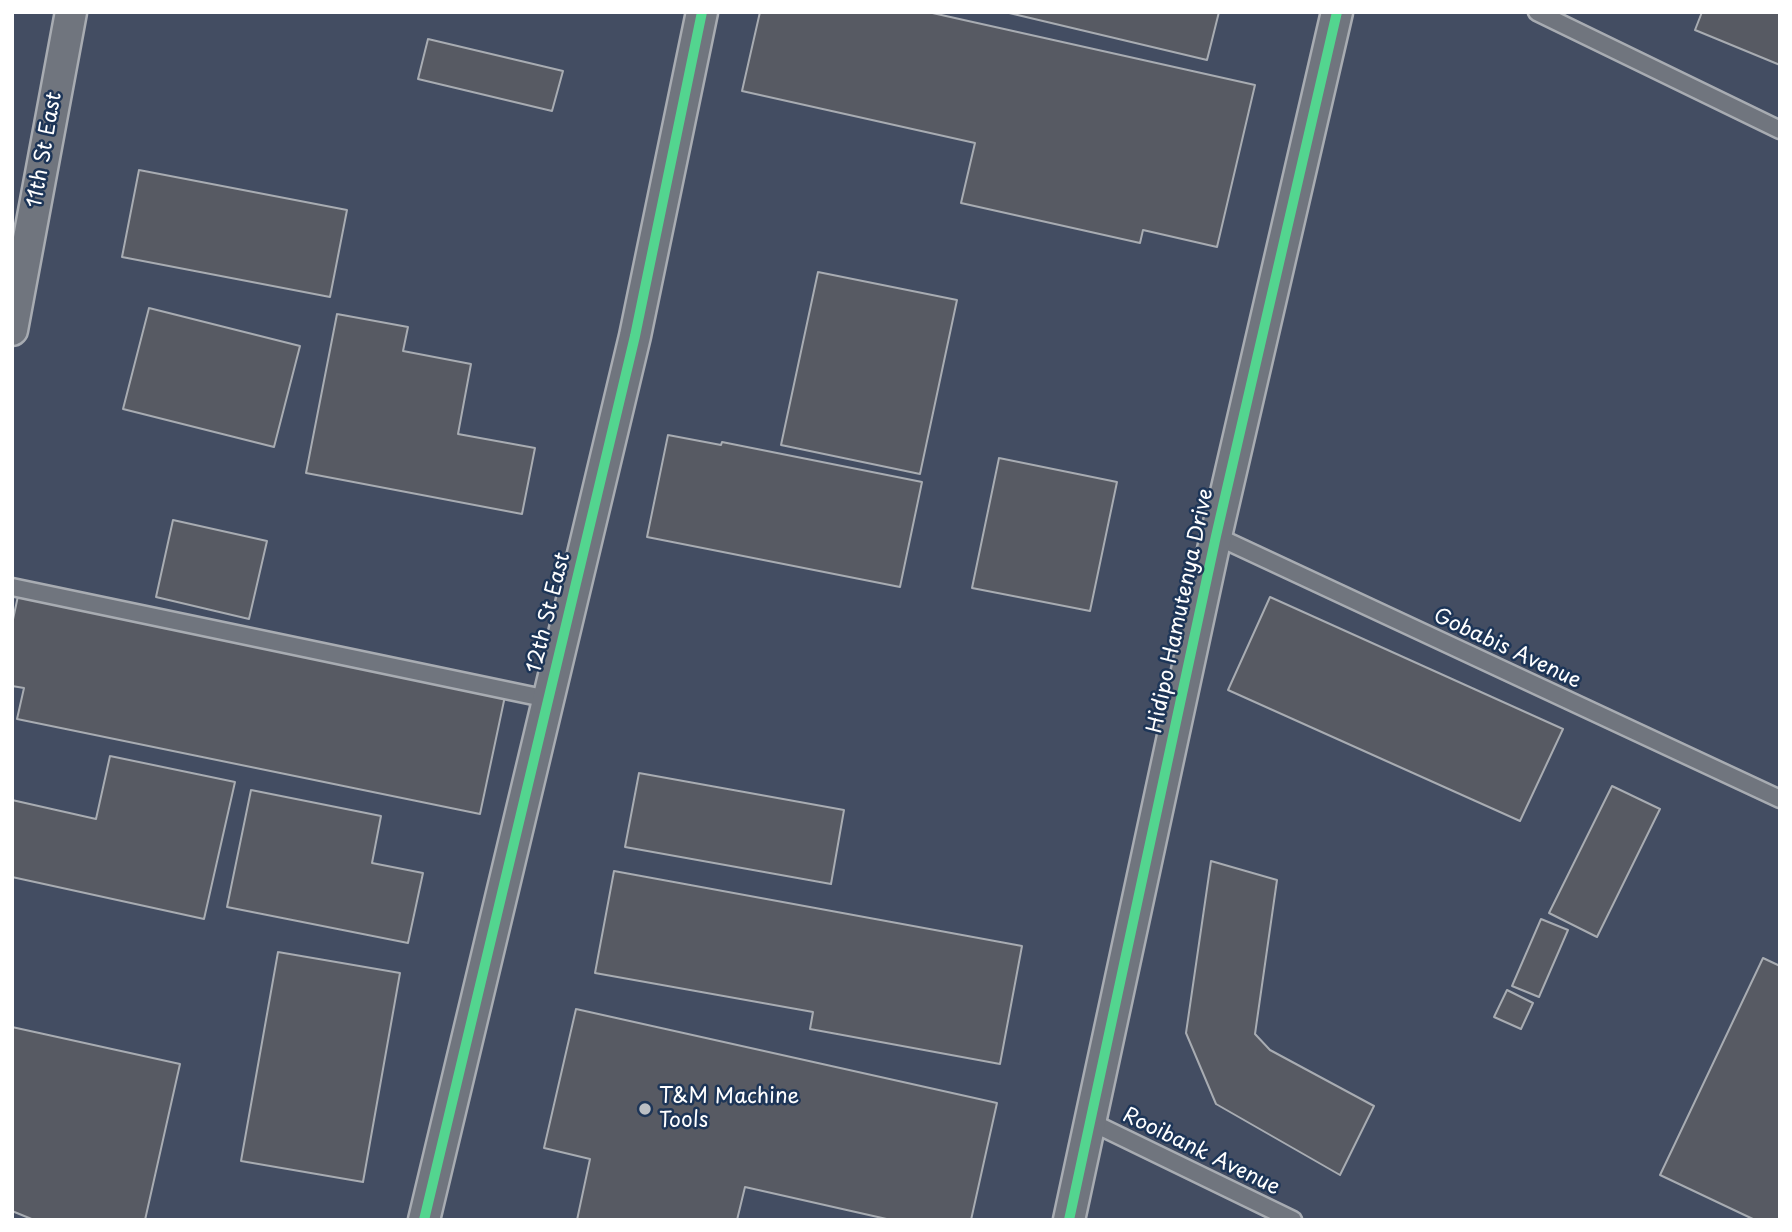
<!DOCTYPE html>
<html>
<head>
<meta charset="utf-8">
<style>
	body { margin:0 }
	#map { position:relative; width:1792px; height:1232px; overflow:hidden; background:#3e4755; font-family:"Playpen Sans",sans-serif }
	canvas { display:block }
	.frame { position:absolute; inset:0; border:14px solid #fff; pointer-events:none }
</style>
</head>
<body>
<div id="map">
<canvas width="1792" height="1232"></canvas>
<div class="frame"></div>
</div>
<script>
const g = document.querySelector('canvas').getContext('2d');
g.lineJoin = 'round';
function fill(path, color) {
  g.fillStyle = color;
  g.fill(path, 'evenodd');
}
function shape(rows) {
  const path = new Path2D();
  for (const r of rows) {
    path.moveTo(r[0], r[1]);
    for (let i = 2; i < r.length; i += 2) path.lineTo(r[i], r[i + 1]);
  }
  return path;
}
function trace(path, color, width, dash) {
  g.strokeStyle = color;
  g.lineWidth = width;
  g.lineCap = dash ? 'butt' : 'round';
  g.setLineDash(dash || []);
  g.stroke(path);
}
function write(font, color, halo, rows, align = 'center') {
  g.font = font + ' "Playpen Sans",sans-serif';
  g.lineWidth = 5;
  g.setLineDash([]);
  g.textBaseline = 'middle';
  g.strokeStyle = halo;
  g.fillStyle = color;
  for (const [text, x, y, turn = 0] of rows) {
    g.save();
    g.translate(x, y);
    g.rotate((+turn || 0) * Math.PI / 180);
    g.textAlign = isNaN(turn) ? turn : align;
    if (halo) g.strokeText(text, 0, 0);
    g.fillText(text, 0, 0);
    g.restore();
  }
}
fill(shape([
	[12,12,1780,12,1780,1220,12,1220]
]), '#434d62');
const building = shape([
	[760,12,928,12,1255,85,1217,247,1143,230,1140,243,961,203,975,143,742,91,760,12],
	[1005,12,1219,12,1207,60,1005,12],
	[1702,12,1780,12,1780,65,1695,30,1702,12],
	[428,39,563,71,552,111,418,79,428,39],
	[139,170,347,210,330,297,122,257,139,170],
	[818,272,957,300,920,474,781,445,818,272],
	[149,308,300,346,274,447,123,409,149,308],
	[337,314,408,327,403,351,471,364,458,434,535,448,522,514,306,473,337,314],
	[668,435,721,445,722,442,922,482,900,587,647,537,668,435],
	[999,458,1117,482,1090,611,972,588,999,458],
	[173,520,267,541,249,619,156,597,173,520],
	[18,596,505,696,480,814,17,719,24,688,12,686,12,624,18,596],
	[1270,597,1563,729,1520,821,1228,690,1270,597],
	[110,756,235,782,204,919,12,877,12,800,96,819,110,756],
	[639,773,844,810,831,884,625,847,639,773],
	[1612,786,1660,809,1597,937,1549,913,1612,786],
	[251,790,381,816,372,863,423,873,408,943,227,907,251,790],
	[1211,861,1277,880,1255,1034,1270,1050,1374,1106,1340,1175,1216,1104,1186,1033,1211,861],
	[614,871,1022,946,1000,1064,810,1029,813,1012,595,973,614,871],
	[1541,919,1568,930,1539,997,1512,986,1541,919],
	[278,952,400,973,363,1182,241,1161,278,952],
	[1763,958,1780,966,1780,1220,1755,1220,1660,1175,1763,958],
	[1507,990,1533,1003,1521,1029,1494,1017,1507,990],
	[576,1009,997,1103,971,1220,891,1220,745,1187,737,1220,577,1220,590,1159,544,1148,576,1009],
	[12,1027,180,1064,145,1220,34,1220,12,1211,12,1027]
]);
fill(building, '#575a63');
trace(building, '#a8acb2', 2);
const service = shape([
	[1537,12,1780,130],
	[1216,536,1780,799],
	[12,587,548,699],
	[1091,1122,1293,1220]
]);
const minor = shape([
	[12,330,71,12],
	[424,1220,635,336,702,12],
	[1069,1220,1216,536,1337,12]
]);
trace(service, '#a8acb2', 21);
trace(minor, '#a8acb2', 35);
trace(service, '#70757e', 16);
trace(minor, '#70757e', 30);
trace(shape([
	[424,1220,635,336,702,12],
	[1069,1220,1216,536,1337,12]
]), '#53d58f', 10);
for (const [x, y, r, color] of [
	[645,1109,7,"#bbbfc4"]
]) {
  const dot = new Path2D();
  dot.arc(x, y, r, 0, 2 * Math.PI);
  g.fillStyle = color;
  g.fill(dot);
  trace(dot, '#1d3557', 2.5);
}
write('21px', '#fff', '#1d3557', [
	["11th St East",45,150,-80],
	["Hidipo Hamutenya Drive",1181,611,-78],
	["12th St East",549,613,-76],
	["Gobabis Avenue",1507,649,25],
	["Rooibank Avenue",1201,1152,26]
]);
write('21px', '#fff', '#1d3557', [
	["T&M Machine",659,1097],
	["Tools",659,1121]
], 'left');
</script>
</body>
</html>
